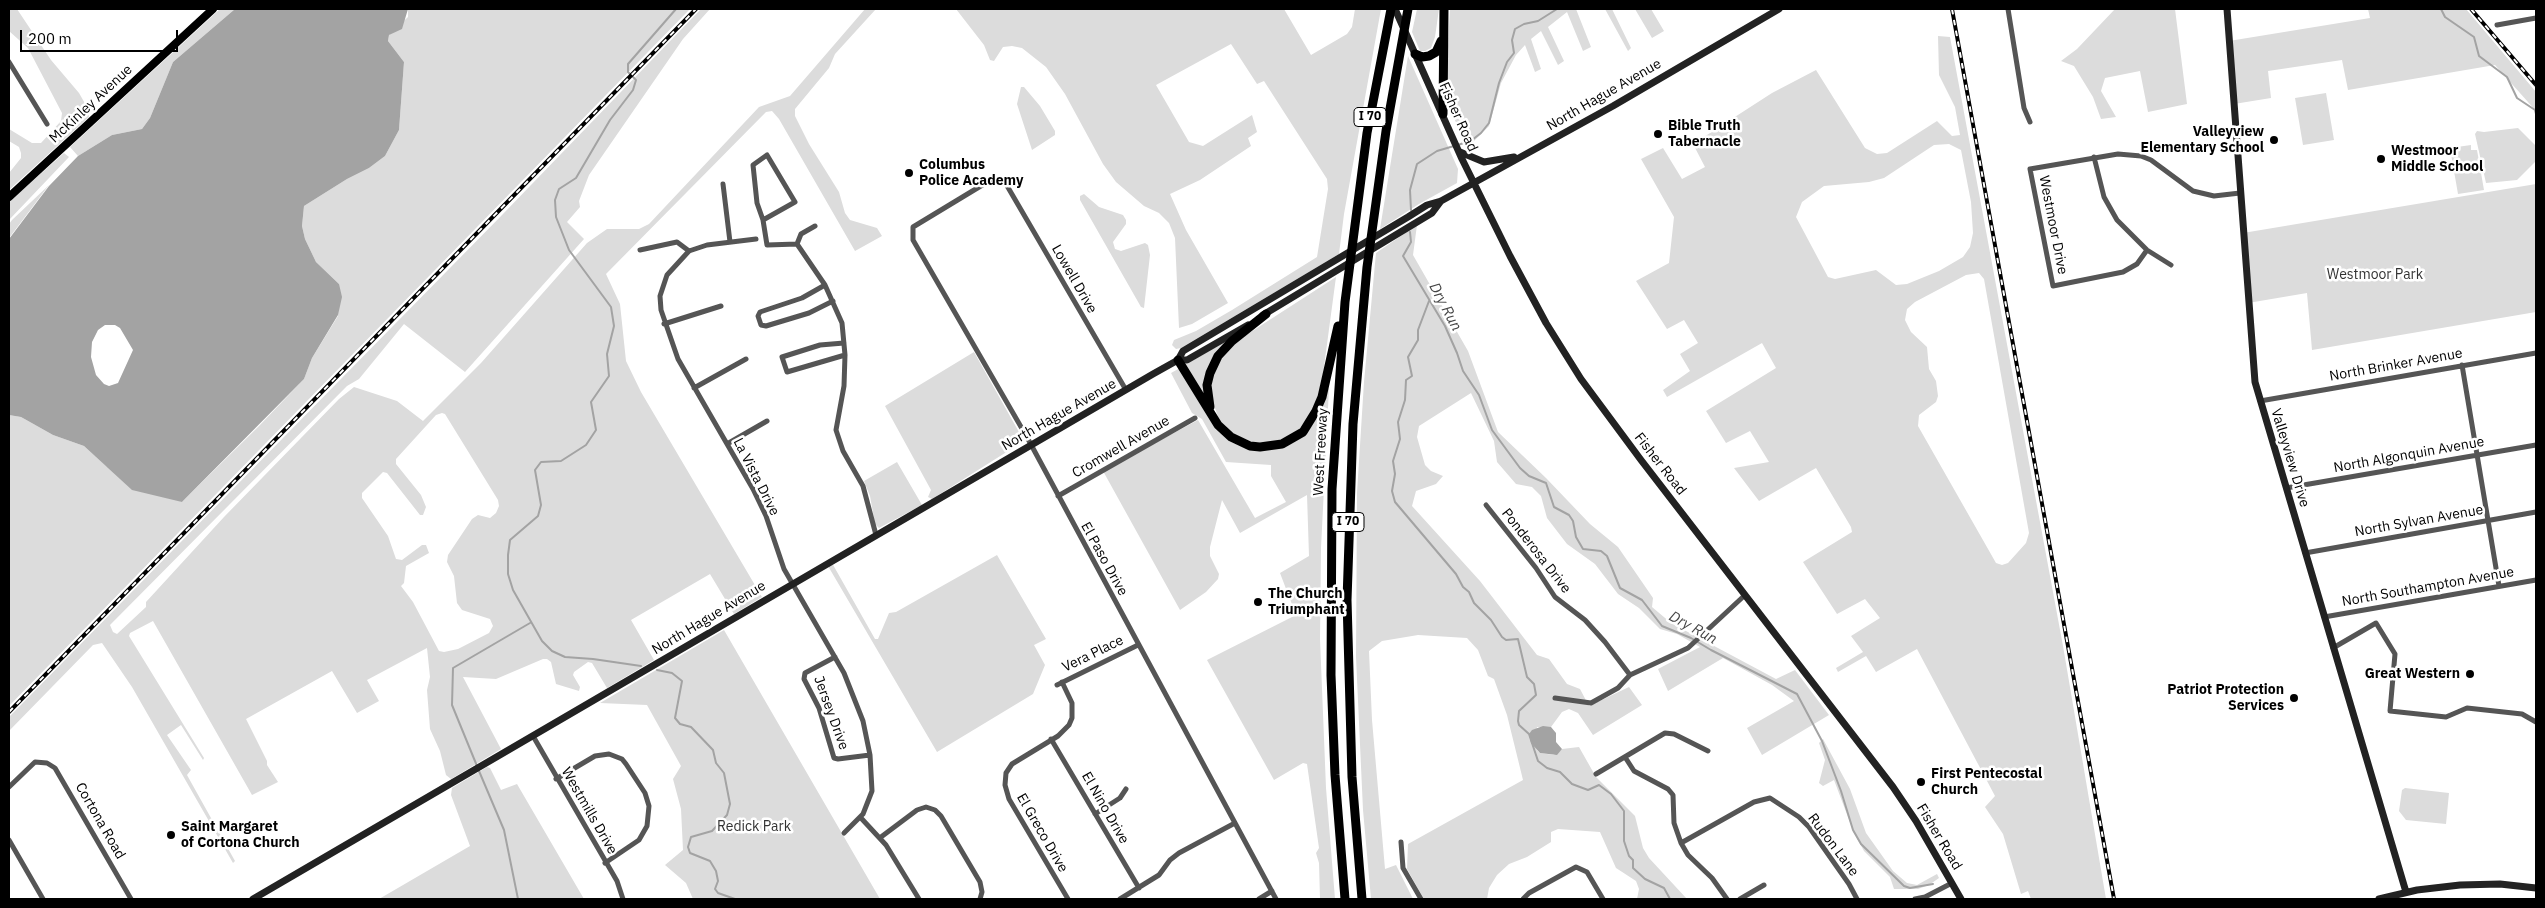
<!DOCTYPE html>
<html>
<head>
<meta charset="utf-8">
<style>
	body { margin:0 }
	#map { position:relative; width:2545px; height:908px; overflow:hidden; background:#fff; font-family:"IBM Plex Sans",sans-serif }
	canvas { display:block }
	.frame { position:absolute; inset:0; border:10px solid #000; pointer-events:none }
	.scale { position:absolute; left:20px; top:30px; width:158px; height:22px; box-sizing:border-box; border:2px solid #000; border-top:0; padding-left:6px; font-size:15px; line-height:18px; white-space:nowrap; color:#000; -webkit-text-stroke:4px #fff; paint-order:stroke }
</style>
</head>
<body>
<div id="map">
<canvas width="2545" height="908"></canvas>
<div class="frame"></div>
<div class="scale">200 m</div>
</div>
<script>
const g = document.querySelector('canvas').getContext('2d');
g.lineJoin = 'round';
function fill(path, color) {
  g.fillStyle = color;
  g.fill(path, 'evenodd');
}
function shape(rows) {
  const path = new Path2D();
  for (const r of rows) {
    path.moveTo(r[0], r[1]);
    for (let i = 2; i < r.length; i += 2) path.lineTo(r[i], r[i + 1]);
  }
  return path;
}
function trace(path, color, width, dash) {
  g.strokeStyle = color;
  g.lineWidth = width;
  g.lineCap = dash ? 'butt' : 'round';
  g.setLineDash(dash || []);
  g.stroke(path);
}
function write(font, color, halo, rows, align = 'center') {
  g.font = font + ' "IBM Plex Sans",sans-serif';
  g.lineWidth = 5;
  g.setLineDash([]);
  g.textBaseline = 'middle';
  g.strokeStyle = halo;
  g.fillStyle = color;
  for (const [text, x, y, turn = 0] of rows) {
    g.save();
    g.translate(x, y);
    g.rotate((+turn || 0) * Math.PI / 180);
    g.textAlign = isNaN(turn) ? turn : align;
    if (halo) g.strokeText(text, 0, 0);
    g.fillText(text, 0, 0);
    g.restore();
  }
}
fill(shape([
	[9,9,17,9,51,60,79,93,87,107,89,117,9,190,9,173,21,158,21,153,19,147,9,141,9,129,32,143,41,143,61,121,62,113,28,48,9,31],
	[220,9,235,9,173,62,150,118,142,129,112,135,78,156,70,147],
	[408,9,690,9,9,706,9,415,21,417,53,435,84,446,106,466,182,502,259,426,304,379,312,358,338,316,339,284,316,262,305,239,302,226,304,206,347,179,369,168,385,156,399,130,404,62,388,41,389,35,408,17],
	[701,9,710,9,683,39,589,175,579,201,580,207,567,222,584,239,465,372,404,324,359,379,347,386,110,625,113,632,117,634,146,607,146,602,224,517,339,399,354,387,397,401,423,421,481,363,587,243,607,229,639,229,649,224,759,107,790,96,865,9,876,9,835,54,829,68,795,109,795,116,809,144,839,192,845,213,850,220,877,228,882,236,855,251,779,119,772,111,766,112,606,274,620,304,626,361,641,392,762,597,734,614,710,574,631,620,654,660,607,688,592,663,588,662,574,672,573,675,580,687,579,691,556,684,551,662,547,659,543,659,496,679,463,677,501,749,451,779,446,775,440,751,430,729,427,690,430,677,427,648,367,680,379,701,357,713,332,671,246,719,267,761,267,765,278,782,252,795,153,621,130,633,129,636,204,758,203,760,181,725,167,735,191,770,187,775,235,861,233,863,132,687,102,643,93,645,9,731,9,717,502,215],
	[442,413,445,414,498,500,499,506,496,513,490,518,478,515,472,519,448,555,447,562,454,576,457,603,462,610,490,619,493,626,489,633,458,649,444,652,439,651,413,602,401,586,404,583,406,566,429,553,426,545,422,545,402,560,396,559,388,536,362,498,362,493,383,472,387,473,420,515,423,515,426,507,421,495,396,464,396,459,436,415],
	[956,9,1284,9,1311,55,1347,34,1352,27,1355,9,1381,9,1344,214,1339,254,1181,348,1176,349,1172,345,1174,340,1196,331,1232,310,1317,257,1328,189,1327,179,1264,81,1257,84,1231,44,1156,85,1189,142,1203,146,1252,115,1257,132,1248,138,1251,146,1200,180,1170,194,1186,230,1228,303,1192,324,1179,328,1175,238,1169,223,1159,213,1144,206,1116,182,1103,164,1065,94,1046,67,1022,48,1012,46,1003,47,994,61,990,60,984,45],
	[1417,9,1439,9,1435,37,1431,48,1425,51,1420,51,1412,32],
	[1450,9,1576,9,1591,47,1583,51,1567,12,1548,27,1564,61,1558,65,1541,31,1531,39,1541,69,1535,72,1525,45,1516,55,1501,83,1489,126,1467,148,1448,104,1446,83],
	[1605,9,1612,9,1631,48,1628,51],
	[1635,9,1651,9,1664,31,1652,38],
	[2115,9,2175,9,2187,104,2148,112,2140,71,2105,78,2101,91,2116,117,2101,119,2093,97,2074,66,2061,61,2077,49],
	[2368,9,2466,9,2536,92,2536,111,2495,65,2348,90,2342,60,2268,71,2271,98,2234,104,2229,41,2370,18],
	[1938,36,1950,37,2063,646,2106,899,2031,899,2028,891,2021,894,2003,834,1985,807,1995,796,1917,649,1876,672,1866,656,1838,672,1836,668,1863,652,1851,636,1880,618,1865,599,1837,614,1803,562,1852,532,1851,527,1816,468,1759,501,1734,468,1769,462,1750,431,1726,443,1706,411,1776,368,1762,343,1667,397,1663,390,1690,371,1680,354,1698,343,1684,320,1667,329,1636,281,1669,263,1674,217,1641,159,1663,148,1682,179,1705,167,1693,144,1772,93,1816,70,1865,148,1877,154,1887,153,1937,121,1952,136,1960,135,1955,107,1939,75],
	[1949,144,1961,150,1971,202,1973,233,1970,247,1963,257,1939,271,1907,284,1896,285,1876,270,1835,279,1828,277,1796,217,1802,202,1824,186,1869,182,1884,178,1934,145],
	[1979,273,1984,279,2029,533,2026,543,2008,563,2002,565,1996,563,1918,426,1919,415,1936,402,1938,396,1936,381,1929,369,1927,347,1911,332,1905,320,1907,309,1915,302,1966,275],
	[1408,56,1458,169,1457,183,1419,204,1380,229],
	[1021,87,1024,87,1040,106,1055,131,1055,135,1032,150,1017,104],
	[2326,93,2334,140,2303,145,2295,98],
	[2518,128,2535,145,2536,161,2517,180,2486,183,2475,134,2477,131,2484,132],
	[2471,145,2471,150,2477,150,2484,190,2458,194,2450,148],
	[64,153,69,157,9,220,9,202],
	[2536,184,2536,312,2312,350,2307,293,2248,303,2243,233],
	[49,185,9,238,9,239,9,224,12,220],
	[1084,194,1099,207,1123,215,1126,220,1126,224,1113,242,1115,249,1121,251,1145,243,1148,245,1150,255,1144,308,1141,307,1080,200,1080,196],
	[1417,225,1413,255,1468,351,1498,432,1546,478,1590,524,1618,547,1653,598,1652,607,1671,623,1776,679,1795,670,1829,715,1762,755,1747,728,1794,701,1772,685,1723,658,1668,691,1658,669,1700,647,1677,634,1660,629,1639,608,1618,594,1595,564,1567,544,1547,518,1541,496,1532,487,1516,484,1497,462,1494,441,1471,393,1419,426,1417,437,1425,465,1431,471,1443,476,1436,484,1416,491,1412,506,1480,581,1537,655,1549,659,1567,684,1580,689,1589,706,1629,687,1642,705,1593,735,1578,713,1569,709,1562,712,1551,727,1537,727,1534,744,1537,750,1540,753,1554,755,1562,749,1579,747,1596,777,1635,816,1643,848,1649,858,1687,899,1637,899,1639,889,1636,881,1616,868,1600,832,1558,829,1551,832,1551,842,1527,857,1509,864,1497,875,1489,888,1487,899,1424,899,1407,869,1408,844,1523,780,1507,715,1494,679,1488,676,1478,650,1467,638,1418,635,1382,641,1369,651,1372,720,1385,869,1396,865,1413,899,1371,899,1363,810,1356,657,1357,493,1364,382,1376,253],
	[1336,277,1323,374,1318,396,1311,413,1297,432,1273,443,1253,442,1235,435,1220,422,1211,397,1212,377,1219,360,1240,339],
	[1225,342,1204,395,1184,365],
	[974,352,1024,441,932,499,928,497,931,490,885,406],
	[1180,368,1213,424,1242,446,1297,440,1329,388,1321,548,1320,639,1326,788,1335,899,1320,899,1319,863,1316,853,1319,848,1307,764,1303,763,1274,780,1207,660,1296,615,1280,573,1309,556,1307,495,1240,533,1222,500,1210,547,1210,556,1219,574,1218,579,1206,592,1180,610,1103,471,1198,420,1255,518,1286,502,1271,476,1271,465,1226,462,1202,419,1192,413,1171,373],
	[897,462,922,505,879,528,875,524,870,496,864,481],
	[997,555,1046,639,1034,645,1045,665,1033,694,937,752,828,566,832,563,875,639,878,639,889,613,896,612],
	[724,630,880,899,693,899,686,883,665,865,683,850,681,809,673,779,681,766,647,705,600,703],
	[1823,739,1850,789,1866,833,1893,871,1907,883,1917,885,1937,874,1939,878,1929,885,1918,889,1894,889,1890,877,1864,851,1854,833,1834,780,1823,786,1819,783,1825,760,1819,743],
	[487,767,490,768,501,790,517,784,584,899,379,899,470,846,451,795,452,788],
	[2405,788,2449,793,2446,824,2406,820,2399,811,2402,790]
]), '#dcdcdc');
fill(shape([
	[235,9,408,9,402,29,389,35,388,41,404,62,399,130,385,156,369,168,347,179,304,206,302,226,305,239,316,262,339,284,342,297,338,315,312,358,304,379,182,502,132,490,84,446,53,435,21,417,9,415,9,239,49,186,78,156,112,135,142,129,150,118,173,62],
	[105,325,115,325,120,328,133,350,118,383,109,386,104,384,96,375,91,357,92,342,98,330],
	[1543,726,1551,727,1556,733,1556,742,1562,749,1557,755,1540,753,1531,743,1529,734,1532,730]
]), '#a3a3a3');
trace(shape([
	[2441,9,2445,17,2474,37,2479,56,2507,77,2517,98,2535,110,2536,114],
	[1458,145,1472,140,1481,133,1489,123,1499,83,1507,62,1514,53,1512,40,1515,29,1524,24,1538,21,1557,9],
	[1411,210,1410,190,1417,164,1437,151,1454,146],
	[1410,232,1411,242,1403,256,1445,326,1457,353,1463,371,1479,395,1492,430,1520,468,1529,476,1546,483,1554,507,1569,515,1573,521,1576,537,1583,549,1601,551,1607,556,1620,588,1642,600,1662,626,1691,638,1711,650,1797,694,1822,741,1841,791,1853,830,1861,844,1904,886,1910,888,1933,884],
	[1429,301,1418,330,1418,340,1408,357,1412,376,1406,380,1405,400,1398,422,1400,439,1393,461,1395,474,1392,491,1395,502,1456,574,1463,587,1469,592,1474,603,1491,620,1502,637,1506,640,1518,639,1527,677,1534,684,1536,695,1519,711,1518,721,1519,725,1529,734,1538,761,1547,768,1560,772,1572,784,1588,790,1599,785,1611,794,1624,811,1624,841,1629,856,1633,860,1633,868,1645,879,1664,888,1670,899],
	[641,666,593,659,565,657,552,651,542,641,513,590,508,574,508,555,510,540,538,516,541,505,535,470,541,462,561,461,586,445,596,430,591,402,609,376,607,354,614,326,611,307,569,250,556,217,555,200,559,189,576,178,610,120,633,90,636,80,628,72,628,64,676,9],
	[657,670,672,673,682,681,675,718,680,724,691,727,713,750,716,763,724,773,730,804,727,815,712,831,691,837,688,847,690,853,710,861,716,871,718,881,715,889,718,893,735,899],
	[477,766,452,705,453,668,530,623],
	[479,771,504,830,518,899]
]), '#a3a3a3', 2);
trace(shape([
	[2008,9,2024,108,2030,122],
	[2497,25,2536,18],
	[9,62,47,124],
	[2094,157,2104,197,2117,220,2147,250,2171,265],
	[723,184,730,242],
	[763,220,795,202,767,155,753,165,757,203,763,220,767,245,797,244],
	[756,239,707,245,689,251,667,275,660,296,661,310,678,359,753,489,766,516,784,569,844,673,863,721,870,755,872,791,863,814,844,833],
	[797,244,825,285,842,323,845,355,844,386,836,430,843,451,863,486,876,535],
	[797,244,801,234,815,226],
	[640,250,677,242,689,251],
	[2147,250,2137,264,2123,272,2053,286,2030,169,2118,154,2141,156,2151,160,2193,191,2214,196,2240,193],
	[825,285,802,298,760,312,758,316,761,325,766,326,809,313,833,301],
	[664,324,721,306],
	[844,343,820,345,782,357,787,372,845,355],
	[2462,365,2499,586],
	[694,388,746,359],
	[1126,390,1006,184,1000,180,989,181,913,227,913,240,1028,439,1276,899],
	[2260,401,2536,353],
	[727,444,767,421],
	[2286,488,2536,445],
	[1058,496,1195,418],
	[1486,505,1536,568,1555,597,1585,620,1605,642,1630,675],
	[2305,553,2536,512],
	[2324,617,2536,580],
	[2333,648,2376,623,2395,654,2390,711,2446,717,2467,708,2522,714,2536,722],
	[835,657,805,673,804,679,819,708,834,758,838,759,870,755],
	[1630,675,1688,648,1745,595],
	[1062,682,1072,703,1072,718,1069,725,1058,736,1012,764,1006,773,1005,785,1009,799,1068,899],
	[1057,685,1138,645],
	[1555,698,1591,703,1618,688,1630,675],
	[533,736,617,881,623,899],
	[1051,739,1139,888],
	[1625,757,1634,771,1668,789,1673,795,1674,823,1681,843,1688,855,1712,878,1727,899],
	[1596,774,1665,733,1674,734,1708,751],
	[556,779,595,756,609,754,622,759,626,764,645,793,649,806,647,826,639,840,605,863],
	[9,787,35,762,47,763,55,768,131,899],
	[1095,814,1120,798,1126,789],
	[861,818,886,845,919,899],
	[881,837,917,810,926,807,935,810,941,816,980,882,982,892,980,899],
	[9,840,43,899],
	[1401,842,1403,868,1421,899],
	[1681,843,1754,802,1770,798,1799,817,1809,827,1849,884,1857,899],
	[1120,899,1159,875,1170,860,1179,853,1235,823],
	[1259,899,1272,891],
	[1523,899,1529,893,1576,867,1587,872,1603,899],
	[1740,899,1764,885],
	[1915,899,1925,897,1952,883]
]), '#555', 5);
trace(shape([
	[1395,9,1462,159,1510,256,1546,323,1581,379,1641,460,1893,787,1916,821,1961,899],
	[2227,9,2255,382,2406,892],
	[1460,152,1484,162,1514,157],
	[1263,315,1432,213,1441,201],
	[1178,360,1183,351,1408,217,1427,205,1441,201,1613,106,1779,9],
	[253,899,1153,374,1178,360,1187,360,1248,325],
	[2379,899,2417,890,2460,885,2500,884,2536,888]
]), '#222', 7);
trace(shape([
	[9,197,213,9]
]), '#000', 8);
trace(shape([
	[1415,54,1422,57,1429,56,1436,52,1441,41],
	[1443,114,1444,9],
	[1178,360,1218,425,1231,437,1250,446,1260,447,1282,444,1303,432,1316,411,1322,397,1338,326],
	[1210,407,1207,385,1210,373,1218,356,1232,341,1266,314],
	[1345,899,1335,775,1331,675,1332,489,1345,302,1367,133,1391,9],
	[1362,899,1352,777,1347,600,1353,424,1367,267,1386,131,1408,9]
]), '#000', 9);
const rail = shape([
	[1952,9,2114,899],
	[2471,9,2536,85],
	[9,712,696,9]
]);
trace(rail, '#000', 4);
trace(rail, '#fff', 2, [5.5]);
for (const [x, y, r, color] of [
	[1658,134,5,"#000"],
	[2274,140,5,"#000"],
	[2381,159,5,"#000"],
	[909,173,5,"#000"],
	[1258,602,5,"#000"],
	[2470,674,5,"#000"],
	[2294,698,5,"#000"],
	[1921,782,5,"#000"],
	[171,835,5,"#000"]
]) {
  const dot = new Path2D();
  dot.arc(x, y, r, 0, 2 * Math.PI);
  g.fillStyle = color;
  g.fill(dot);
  trace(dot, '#fff', 2);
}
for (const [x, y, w] of [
	[1370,117,32],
	[1348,522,32]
]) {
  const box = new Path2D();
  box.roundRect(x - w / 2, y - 9.5, w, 19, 4);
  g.fillStyle = '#fff';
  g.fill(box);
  trace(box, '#000', 1);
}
write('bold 12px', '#000', null, [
	["I 70",1370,117],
	["I 70",1348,522]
]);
write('14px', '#000', '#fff', [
	["North Hague Avenue",1604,95,-30],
	["McKinley Avenue",91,104,-43],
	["Fisher Road",1458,117,66],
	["Westmoor Drive",2053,225,79],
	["Lowell Drive",1074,279,60],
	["North Brinker Avenue",2396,365,-10],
	["North Hague Avenue",1059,415,-30],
	["Cromwell Avenue",1121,447,-30],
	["West Freeway",1321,452,-87],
	["North Algonquin Avenue",2409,455,-10],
	["Valleyview Drive",2290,458,73],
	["Fisher Road",1660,464,52],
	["La Vista Drive",756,477,63],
	["North Sylvan Avenue",2419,521,-10],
	["Ponderosa Drive",1536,551,52],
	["El Paso Drive",1104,559,61],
	["North Southampton Avenue",2428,587,-10],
	["North Hague Avenue",709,618,-31],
	["Vera Place",1093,654,-26],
	["Jersey Drive",831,713,70],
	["El Nino Drive",1105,808,60],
	["Westmills Drive",589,811,60],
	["Cortona Road",100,821,60],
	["El Greco Drive",1042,833,60],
	["Fisher Road",1939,837,59],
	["Rudon Lane",1833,845,53]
]);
write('bold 14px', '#000', '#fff', [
	["Bible Truth",1668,126],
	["Tabernacle",1668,142],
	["Valleyview",2264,132,"right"],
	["Elementary School",2264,148,"right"],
	["Westmoor",2391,151],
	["Middle School",2391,167],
	["Columbus",919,165],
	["Police Academy",919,181],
	["The Church",1268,594],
	["Triumphant",1268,610],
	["Great Western",2460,674,"right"],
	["Patriot Protection",2284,690,"right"],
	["Services",2284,706,"right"],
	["First Pentecostal",1931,774],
	["Church",1931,790],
	["Saint Margaret",181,827],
	["of Cortona Church",181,843]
], 'left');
write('14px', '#333', '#fff', [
	["Westmoor Park",2375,275],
	["Redick Park",754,827]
]);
write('italic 15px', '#444', '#fff', [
	["Dry Run",1445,307,62],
	["Dry Run",1693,628,29]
]);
</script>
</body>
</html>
